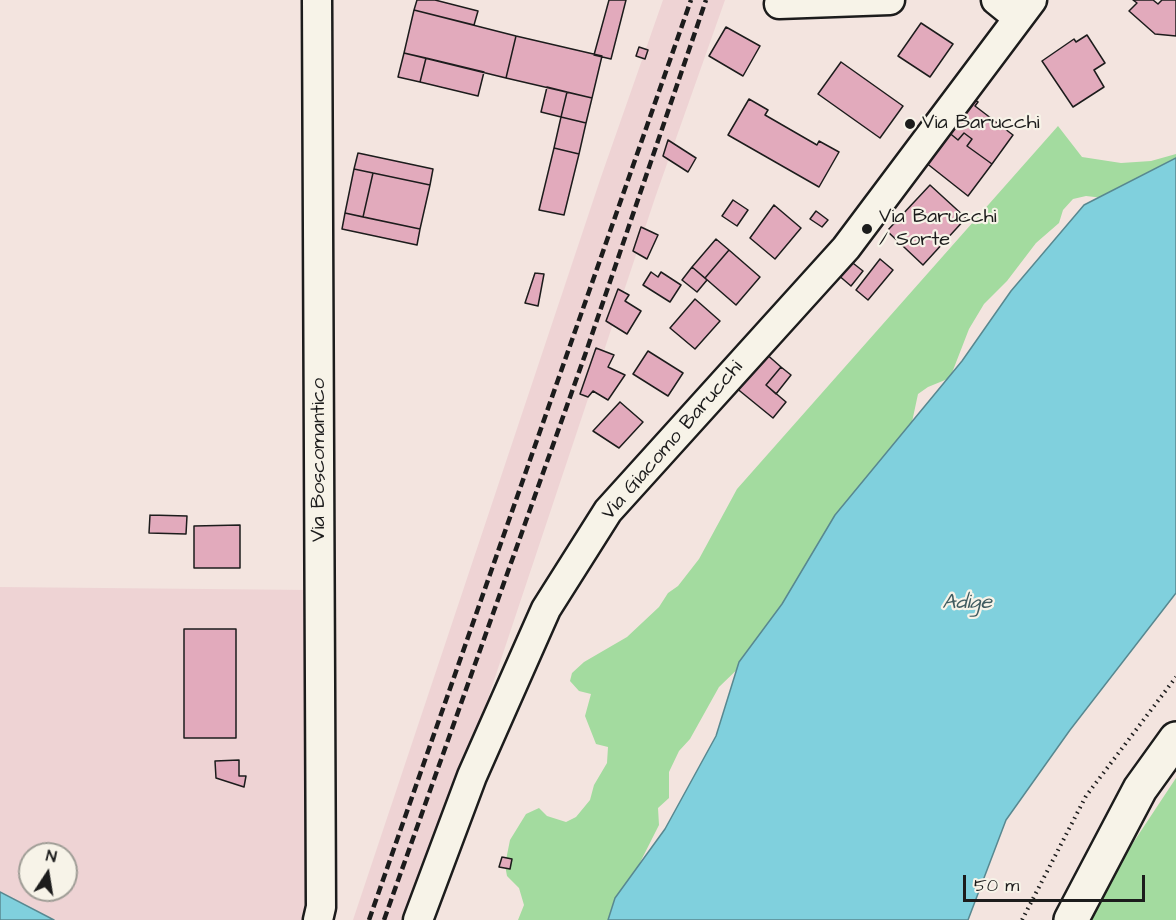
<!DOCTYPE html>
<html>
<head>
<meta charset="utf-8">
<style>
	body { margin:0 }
	#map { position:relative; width:1176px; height:920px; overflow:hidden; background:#f3e4df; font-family:"Architects Daughter",sans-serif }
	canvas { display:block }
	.north { position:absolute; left:18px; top:842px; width:60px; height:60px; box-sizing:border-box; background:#f7f3e8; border:2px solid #9f9d96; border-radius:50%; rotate:12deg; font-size:16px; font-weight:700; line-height:24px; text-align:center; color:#1c1c1c }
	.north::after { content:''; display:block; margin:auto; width:21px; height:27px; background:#1c1c1c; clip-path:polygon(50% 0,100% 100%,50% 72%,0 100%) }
	.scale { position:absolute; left:963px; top:875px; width:182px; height:27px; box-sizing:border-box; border:3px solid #1c1c1c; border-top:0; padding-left:8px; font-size:18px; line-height:21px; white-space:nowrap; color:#1c1c1c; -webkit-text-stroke:4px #f7f3e8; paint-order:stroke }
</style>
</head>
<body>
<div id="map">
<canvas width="1176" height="920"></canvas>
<div class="north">N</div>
<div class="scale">50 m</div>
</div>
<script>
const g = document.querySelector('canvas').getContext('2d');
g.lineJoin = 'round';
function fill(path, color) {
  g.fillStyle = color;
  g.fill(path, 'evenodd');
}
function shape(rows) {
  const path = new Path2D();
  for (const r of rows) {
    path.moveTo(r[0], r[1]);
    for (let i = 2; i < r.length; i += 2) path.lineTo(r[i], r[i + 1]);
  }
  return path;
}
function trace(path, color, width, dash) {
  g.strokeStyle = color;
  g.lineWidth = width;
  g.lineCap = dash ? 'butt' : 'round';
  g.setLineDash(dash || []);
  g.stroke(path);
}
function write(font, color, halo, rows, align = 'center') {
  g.font = font + ' "Architects Daughter",sans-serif';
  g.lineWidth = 4.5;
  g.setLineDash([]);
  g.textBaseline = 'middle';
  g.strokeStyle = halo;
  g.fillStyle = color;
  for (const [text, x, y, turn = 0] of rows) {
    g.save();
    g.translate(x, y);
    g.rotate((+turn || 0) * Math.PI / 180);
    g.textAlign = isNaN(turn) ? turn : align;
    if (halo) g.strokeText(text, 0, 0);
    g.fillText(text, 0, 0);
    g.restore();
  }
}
fill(shape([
	[663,0,725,0,656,195,414,920,353,920,601,177],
	[0,587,310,590,305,920,0,920],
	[30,854,66,854,66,890,30,890]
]), '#eed3d4');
fill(shape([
	[1058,126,1082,157,1121,163,1151,161,1176,154,1176,178,1112,199,1086,196,1073,199,1063,210,1059,223,1036,243,1007,281,984,304,969,329,950,378,928,387,918,394,912,422,776,632,719,687,690,739,679,751,669,772,669,798,658,808,659,825,611,920,518,920,524,905,519,888,507,876,505,865,510,840,526,814,539,808,547,816,566,822,576,817,590,800,594,785,607,763,608,747,596,744,585,716,591,694,579,691,570,681,572,673,584,662,627,637,659,607,668,593,678,586,699,559,737,489],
	[1176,778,1176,920,1089,920,1123,858]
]), '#a3db9f');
const water = shape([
	[1176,158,1176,593,1070,730,1006,820,968,920,608,920,615,898,665,829,716,736,739,662,782,604,835,515,962,361,1011,291,1084,205,1176,158],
	[0,892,54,920,0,920,0,892]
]);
fill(water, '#80d0dd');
trace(water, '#588890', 1.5);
const building = shape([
	[417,0,435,0,478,11,474,25,414,10,417,0],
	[609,0,626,0,611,59,594,55,609,0],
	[1133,0,1153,0,1158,4,1162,0,1176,0,1176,36,1155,34,1129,11,1137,3,1133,0],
	[414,10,516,36,506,78,404,53,414,10],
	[921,23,953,44,930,77,898,56,921,23],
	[726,27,760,46,743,76,709,56,726,27],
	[1087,35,1105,63,1094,70,1104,87,1073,107,1042,61,1074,39,1076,42,1087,35],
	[516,36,602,56,592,98,506,78,516,36],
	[639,47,648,50,645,59,636,56,639,47],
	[404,53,426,58,420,82,398,77,404,53],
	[426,58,484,72,478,96,420,82,426,58],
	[841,62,903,106,880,138,818,94,841,62],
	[547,87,567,92,561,117,541,112,547,87],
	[567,92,592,98,586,123,561,117,567,92],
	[970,97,978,102,975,106,1013,135,992,164,967,146,972,139,964,133,958,140,947,131,970,97],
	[749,99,768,110,765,115,817,145,819,141,839,152,819,187,728,135,749,99],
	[561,117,586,123,579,154,554,148,561,117],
	[947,131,958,140,964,133,972,139,967,146,992,164,968,196,925,162,947,131],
	[668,140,696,158,688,172,663,156,668,140],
	[554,148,579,154,564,215,539,210,554,148],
	[358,153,433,169,430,185,354,169,358,153],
	[354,169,373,173,363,217,345,213,354,169],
	[373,173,430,185,420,229,363,217,373,173],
	[930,185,966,218,923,265,887,231,930,185],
	[733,200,748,210,737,226,722,216,733,200],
	[774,205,801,228,775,259,750,238,774,205],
	[816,211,828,220,822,227,810,219,816,211],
	[345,213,420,229,417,245,342,229,345,213],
	[641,227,658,235,647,259,633,251,641,227],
	[716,239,729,250,705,278,692,267,716,239],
	[729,250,760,277,736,305,705,278,729,250],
	[880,259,893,270,868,300,856,290,880,259],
	[849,260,863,271,851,286,837,274,849,260],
	[692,267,707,280,697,292,682,280,692,267],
	[651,272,658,277,661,272,681,285,670,302,643,285,651,272],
	[535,273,544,274,538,306,525,303,535,273],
	[618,289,629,295,625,301,641,311,627,334,606,321,618,289],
	[695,299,720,321,695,349,670,328,695,299],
	[596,348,614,355,608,367,625,375,608,400,593,391,588,397,580,394,596,348],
	[648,351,683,373,668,396,633,374,648,351],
	[764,352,781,367,766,385,786,402,773,418,735,387,764,352],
	[781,367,791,375,776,394,766,385,781,367],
	[620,402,643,422,619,448,593,431,620,402],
	[150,515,187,516,186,534,149,533,150,515],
	[240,525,240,568,194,568,194,526,240,525],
	[184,629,236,629,236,738,184,738,184,629],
	[239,760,239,776,246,776,244,787,216,778,215,761,239,760],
	[502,857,512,859,510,869,499,867,502,857]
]);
fill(building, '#e2aabc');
trace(building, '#1c1c1c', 1.5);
const street = shape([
	[317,0,321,907,318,920],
	[996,0,1017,17],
	[779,4,890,0],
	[418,920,472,776,546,609,608,511,846,248,1032,0]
]);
const secondary = shape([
	[1071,920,1140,789,1176,739]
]);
trace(street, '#1c1c1c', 33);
trace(secondary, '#1c1c1c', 38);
trace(shape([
	[1022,920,1086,796,1176,677]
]), '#1c1c1c', 4, [1.5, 4.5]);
trace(street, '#f7f3e8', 28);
trace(secondary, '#f7f3e8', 33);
trace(shape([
	[369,920,691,0],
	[384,920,585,355,706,0]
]), '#1c1c1c', 4.5, [9, 4.5]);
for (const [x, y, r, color] of [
	[910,124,6,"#1c1c1c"],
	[867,229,6,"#1c1c1c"]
]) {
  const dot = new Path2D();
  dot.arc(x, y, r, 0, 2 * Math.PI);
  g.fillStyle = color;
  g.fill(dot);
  trace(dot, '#f7f3e8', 2);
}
write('20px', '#1c1c1c', '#f7f3e8', [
	["Via Barucchi",922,124],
	["Via Barucchi",879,218],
	["/ Sorte",879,241]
], 'left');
write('20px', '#1c1c1c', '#f7f3e8', [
	["Via Giacomo Barucchi",673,441,-49],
	["Via Boscomantico",320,460,-90]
]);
write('italic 21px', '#3f5b60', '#f7f3e8', [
	["Adige",967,604]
]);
</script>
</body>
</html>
